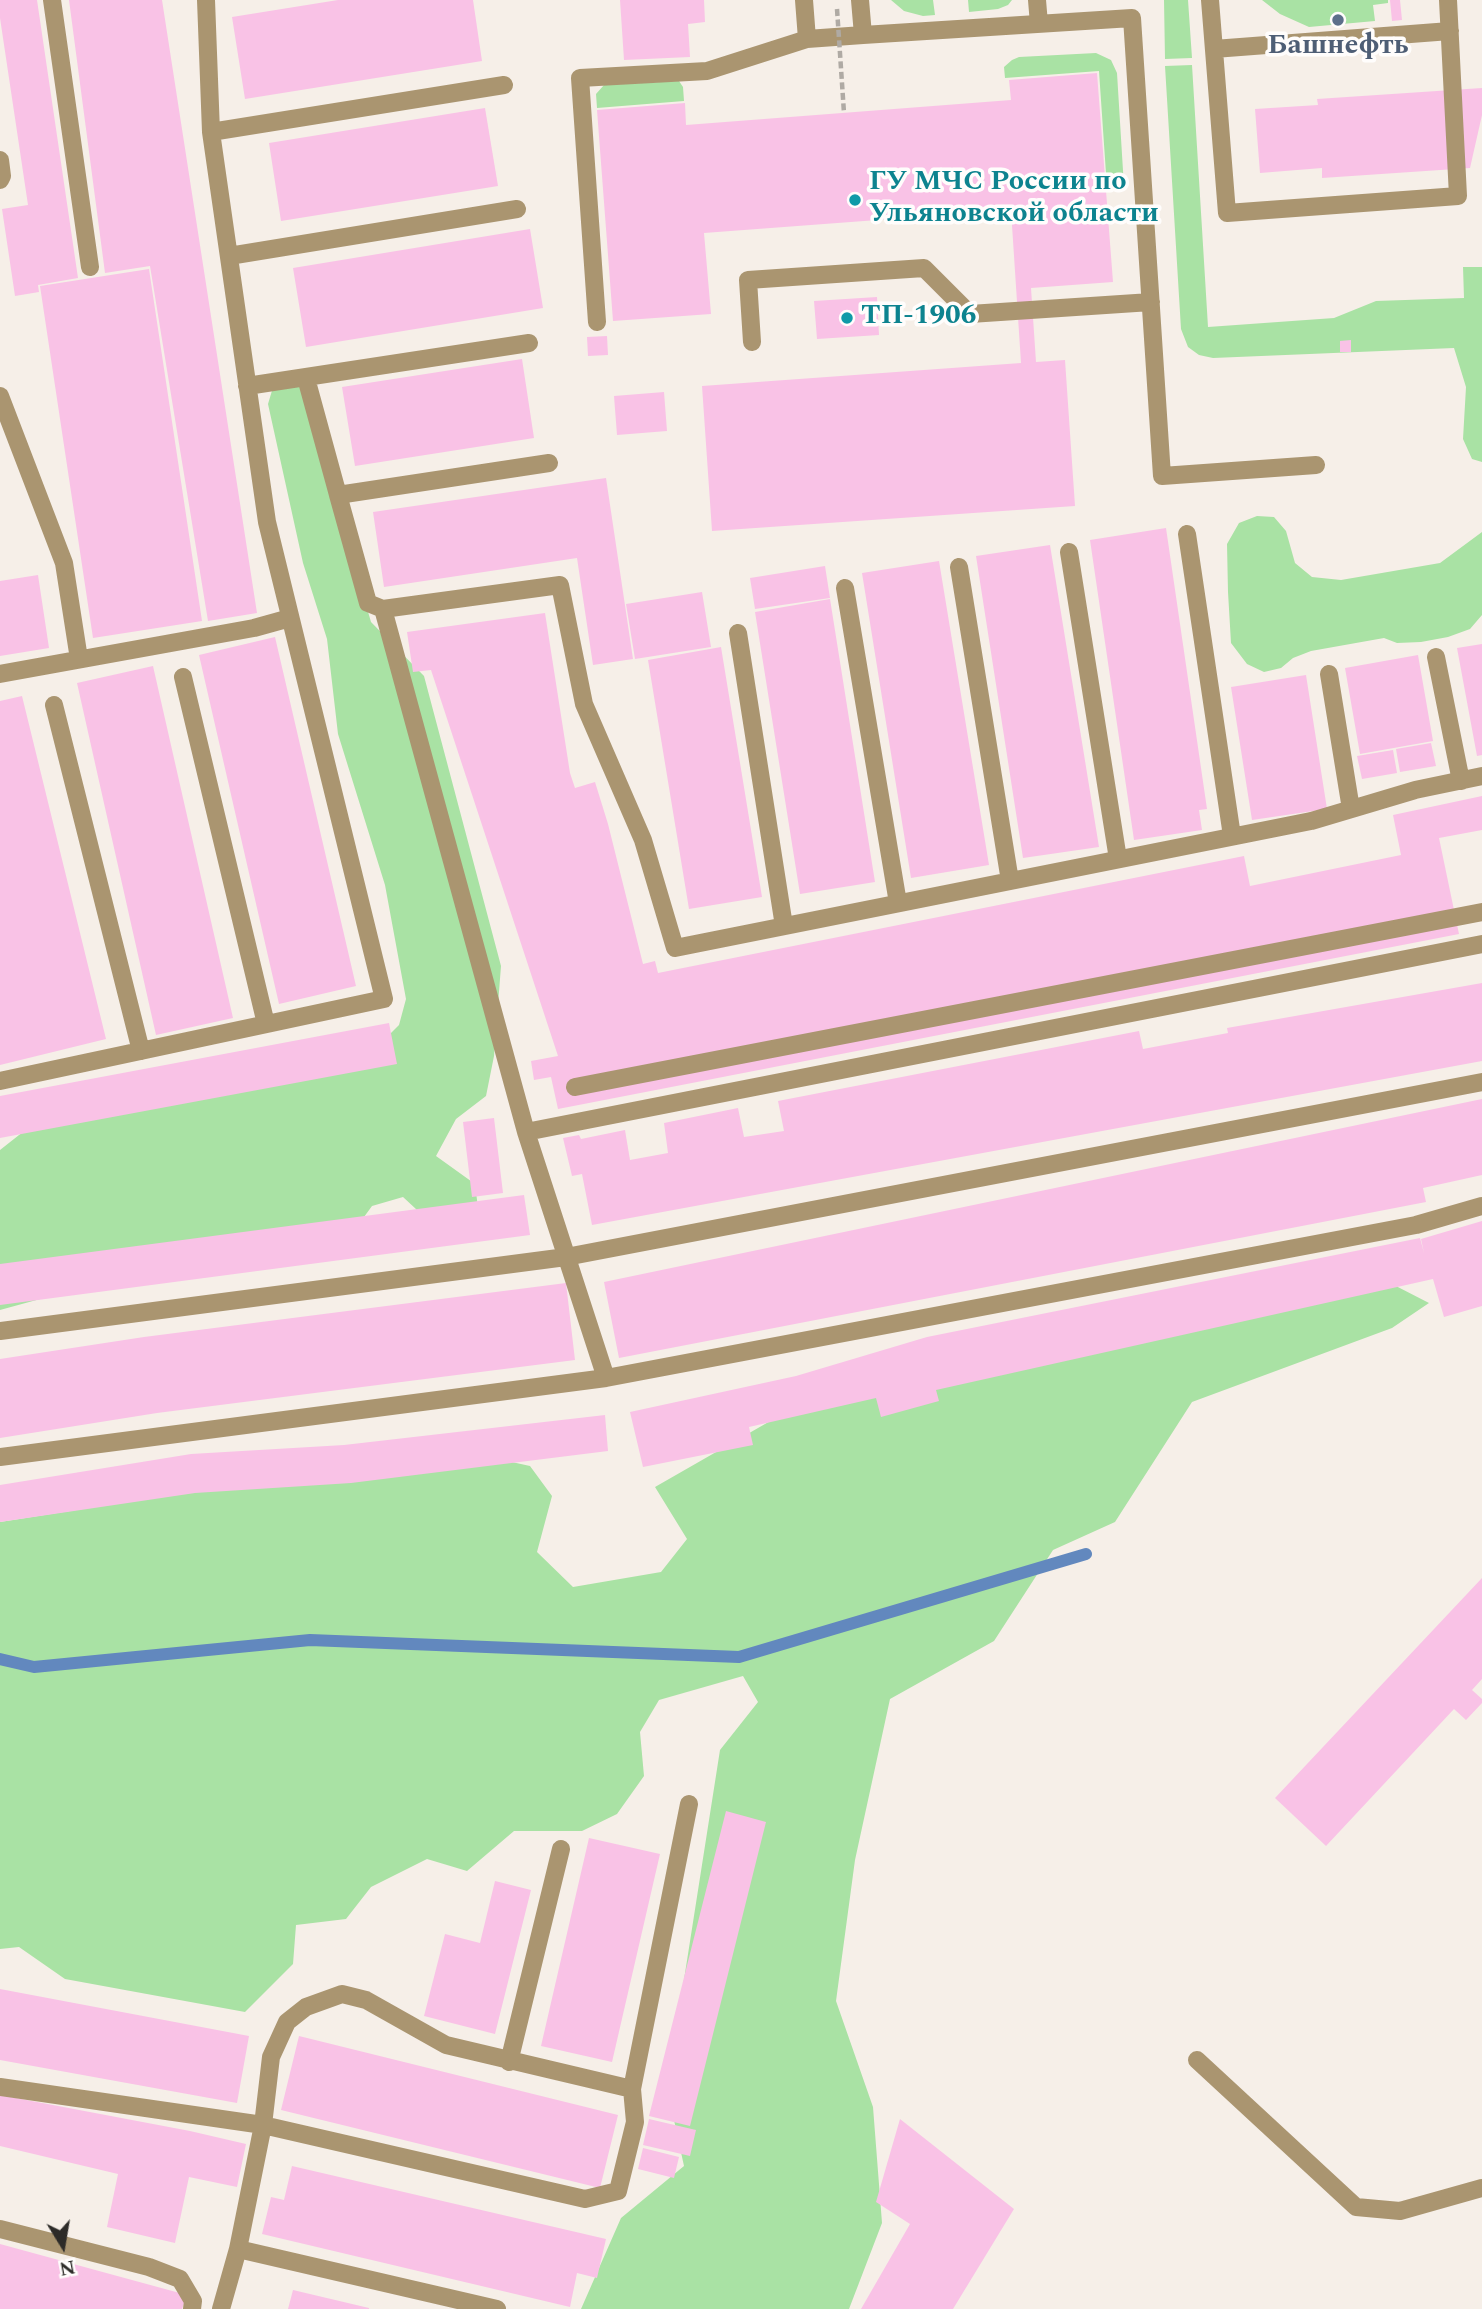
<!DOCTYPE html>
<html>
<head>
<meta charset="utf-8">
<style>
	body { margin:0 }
	#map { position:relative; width:1482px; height:2309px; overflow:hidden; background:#f6efe8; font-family:Spectral,serif }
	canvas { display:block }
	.north { position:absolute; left:28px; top:2211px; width:70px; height:70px; -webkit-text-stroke:5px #fffdfc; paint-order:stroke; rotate:169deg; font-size:19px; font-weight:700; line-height:28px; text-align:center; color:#2d2b28 }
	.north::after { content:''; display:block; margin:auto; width:24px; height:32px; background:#2d2b28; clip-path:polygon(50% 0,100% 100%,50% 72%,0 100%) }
</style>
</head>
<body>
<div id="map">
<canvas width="1482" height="2309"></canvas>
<div class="north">N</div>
</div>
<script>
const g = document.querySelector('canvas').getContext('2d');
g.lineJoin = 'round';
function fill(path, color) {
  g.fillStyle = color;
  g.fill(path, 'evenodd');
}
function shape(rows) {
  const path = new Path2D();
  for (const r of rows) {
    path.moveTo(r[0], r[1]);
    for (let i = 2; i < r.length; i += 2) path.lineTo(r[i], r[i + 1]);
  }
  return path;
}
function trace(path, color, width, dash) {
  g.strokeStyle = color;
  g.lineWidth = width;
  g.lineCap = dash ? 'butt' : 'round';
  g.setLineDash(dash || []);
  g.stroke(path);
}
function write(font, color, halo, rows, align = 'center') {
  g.font = font + ' Spectral,serif';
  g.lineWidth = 7;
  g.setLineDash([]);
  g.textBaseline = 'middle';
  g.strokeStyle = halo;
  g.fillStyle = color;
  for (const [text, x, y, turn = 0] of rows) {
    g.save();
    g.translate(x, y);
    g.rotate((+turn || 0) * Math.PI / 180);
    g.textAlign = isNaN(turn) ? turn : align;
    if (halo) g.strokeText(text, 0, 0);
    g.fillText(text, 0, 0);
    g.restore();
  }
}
fill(shape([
	[891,0,933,0,935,15,923,16,904,11],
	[968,0,1012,0,1008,5,998,9,969,12],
	[1164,0,1188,0,1192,58,1165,59],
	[1262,0,1388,0,1388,3,1373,5,1375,21,1309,27,1280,14],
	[1096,53,1111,60,1117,73,1124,187,1107,188,1099,71,1005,78,1004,67,1012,60,1019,57],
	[1192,65,1208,327,1334,318,1376,301,1464,298,1463,267,1482,267,1482,462,1472,459,1463,439,1466,387,1454,348,1213,358,1199,355,1188,347,1181,329,1165,66],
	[679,81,683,87,684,101,597,108,596,94,604,85],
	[277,374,299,385,310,412,371,622,424,676,501,966,494,1056,486,1096,456,1119,436,1156,475,1184,478,1208,430,1222,403,1197,372,1206,340,1250,124,1276,0,1310,0,1150,33,1124,377,1047,399,1025,406,999,385,885,338,734,327,639,303,563,268,404],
	[1257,516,1274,517,1286,531,1295,563,1312,577,1341,580,1440,563,1482,532,1482,615,1470,629,1448,637,1421,642,1397,643,1384,638,1311,651,1293,658,1281,668,1264,672,1247,664,1231,643,1228,592,1227,544,1239,523],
	[1392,1284,1429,1303,1392,1328,1192,1402,1115,1522,1053,1550,994,1641,890,1699,855,1860,836,2001,873,2107,882,2223,849,2309,581,2309,621,2218,684,2166,667,2088,720,1750,758,1702,743,1676,659,1700,640,1732,644,1776,617,1814,582,1831,514,1831,467,1871,427,1859,371,1887,346,1919,296,1925,293,1964,245,2012,65,1979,19,1947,0,1949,0,1522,457,1450,530,1466,552,1496,537,1552,573,1587,661,1572,687,1539,655,1487,772,1420]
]), '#a9e2a4');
trace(shape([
	[0,1659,34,1667,310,1640,739,1657,1086,1554]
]), '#6288be', 12);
fill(shape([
	[0,0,37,0,78,278,38,285,39,292,15,296,2,209,28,205,0,18],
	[69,0,162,0,257,613,208,621,150,266,105,273],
	[338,0,473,0,482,61,245,99,232,17],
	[620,0,704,0,705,22,688,24,690,57,624,60],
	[1390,0,1400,0,1402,20,1392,21],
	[1097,73,1113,282,1031,288,1036,362,1065,360,1075,506,712,531,702,386,1021,363,1011,210,704,233,711,314,613,321,597,110,685,103,686,125,1011,100,1009,80],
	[1482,88,1482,115,1470,168,1322,178,1322,168,1260,173,1255,109,1318,105,1317,99],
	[485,108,498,186,281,221,269,143],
	[530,229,543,308,306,347,293,268],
	[149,269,202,621,93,638,40,286],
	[877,297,879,335,817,339,814,301],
	[607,336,608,355,588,356,587,337],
	[1351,340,1351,352,1340,352,1340,341],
	[522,359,534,438,355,466,342,387],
	[664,392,667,431,617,435,614,396],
	[606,478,633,659,593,665,577,558,384,587,373,512],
	[1166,528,1207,809,1199,810,1202,830,1134,840,1090,540],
	[1050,545,1099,847,1023,858,976,556],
	[939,561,989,865,911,878,862,573],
	[825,566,830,598,755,609,750,578],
	[38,575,49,648,0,656,0,581],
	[702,592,711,647,635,659,626,604],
	[830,599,875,882,800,894,755,612],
	[545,613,570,773,575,788,595,782,608,824,643,964,655,961,658,973,1244,856,1250,886,1401,855,1393,815,1482,796,1482,830,1439,838,1459,934,558,1109,551,1077,534,1080,531,1061,558,1056,431,670,413,672,407,632],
	[275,637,356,986,279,1004,199,655],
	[1482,644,1482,755,1477,756,1457,648],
	[721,647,762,897,689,909,648,660],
	[1418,655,1433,741,1360,754,1345,668],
	[153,666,233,1018,156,1035,77,683],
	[1306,675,1327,809,1252,820,1231,687],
	[22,696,106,1039,0,1065,0,701],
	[1431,743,1436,766,1400,772,1396,749],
	[1393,750,1397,773,1362,779,1357,756],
	[1482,983,1482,1061,592,1225,582,1174,572,1176,563,1138,579,1135,581,1139,625,1130,630,1160,668,1153,664,1123,738,1108,744,1137,784,1131,778,1101,1139,1031,1143,1049,1228,1033,1227,1028],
	[389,1023,397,1064,0,1138,0,1096],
	[1482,1099,1482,1175,1423,1188,1426,1202,619,1358,604,1282],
	[494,1118,503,1193,472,1197,463,1122],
	[524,1195,530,1235,0,1305,0,1264],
	[1482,1221,1482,1306,1444,1317,1433,1279,936,1390,939,1401,881,1417,876,1398,749,1427,753,1445,643,1467,630,1412,796,1376,927,1337,1420,1238,1424,1253,1421,1239],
	[566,1283,575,1360,157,1413,0,1438,0,1359,144,1337],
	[605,1415,608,1451,351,1483,195,1493,0,1522,0,1485,191,1454,344,1445],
	[1482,1578,1482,1679,1472,1690,1482,1699,1482,1703,1466,1720,1454,1709,1326,1846,1275,1798],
	[726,1811,766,1822,690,2126,649,2116],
	[589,1838,660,1854,612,2062,541,2046],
	[495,1881,531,1890,495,2034,424,2016,445,1934,480,1943],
	[0,1989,249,2036,237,2103,0,2060],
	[299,2036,618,2115,600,2188,281,2110],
	[0,2095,190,2131,246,2144,237,2187,189,2177,175,2243,107,2227,118,2174,0,2146],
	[649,2119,696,2130,690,2156,643,2145],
	[900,2119,1014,2209,953,2309,861,2309,910,2224,876,2202],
	[643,2148,679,2157,674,2178,638,2169],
	[292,2166,606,2239,597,2278,577,2273,570,2307,262,2234,271,2197,284,2200],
	[0,2244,187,2295,182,2309,0,2309],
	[293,2290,369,2308,369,2309,288,2309]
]), '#f9c2e6');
trace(shape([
	[52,0,90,267],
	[860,0,863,35,1132,18,1162,476,1316,465],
	[1037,0,1039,24],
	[1210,0,1227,213,1458,196,1448,0],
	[807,39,863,35],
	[1214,49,1450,31],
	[211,132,504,85],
	[0,160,2,176,0,180],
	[229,256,517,209],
	[597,322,580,78,707,71,807,39,804,0],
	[752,342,748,280,924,268,970,314,1151,302],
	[306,378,338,495,549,463],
	[247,386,529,343],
	[0,396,64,563,79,659],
	[338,495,368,603,383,609],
	[1187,534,1232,836],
	[1069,552,1118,859],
	[959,567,1010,881],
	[845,588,898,903],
	[738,633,784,926],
	[1436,657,1461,781],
	[0,674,254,628,290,618],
	[1329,674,1351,809],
	[183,677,266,1024],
	[54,705,141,1051],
	[0,1081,384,999,267,522,211,132,206,0],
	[575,1087,1482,912],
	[526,1132,1482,944],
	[0,1331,566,1257,1482,1082],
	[606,1378,526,1132,383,609,560,585,584,704,643,840,675,948,1311,821,1415,790,1482,776],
	[0,1457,606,1378,1416,1225,1482,1206],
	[1197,2060,1356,2207,1400,2211,1482,2188],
	[509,2062,561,1849],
	[0,2087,263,2125,585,2199,618,2191,635,2122,632,2089],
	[0,2229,149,2267,180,2279,193,2301,192,2309],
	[238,2249,497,2309],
	[221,2309,238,2249,263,2125,271,2057,287,2022,306,2007,342,1994,366,2000,446,2045,632,2089,689,1804]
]), '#aa9570', 18);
trace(shape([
	[837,9,844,113]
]), '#afaaa4', 4.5, [7, 3.5]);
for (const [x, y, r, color] of [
	[1338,20,7,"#5c6f8a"],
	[855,200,7,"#0f9aa8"],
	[847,318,7,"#0f9aa8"]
]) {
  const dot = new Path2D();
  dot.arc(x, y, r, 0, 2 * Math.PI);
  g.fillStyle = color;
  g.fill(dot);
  trace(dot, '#fffdfc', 2.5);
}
write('bold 28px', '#4e5e75', '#fffdfc', [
	["Башнефть",1338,48]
]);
write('bold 28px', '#0d838f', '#fffdfc', [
	["ГУ МЧС России по",869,184],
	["Ульяновской области",869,216],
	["ТП-1906",861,318]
], 'left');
</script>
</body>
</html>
